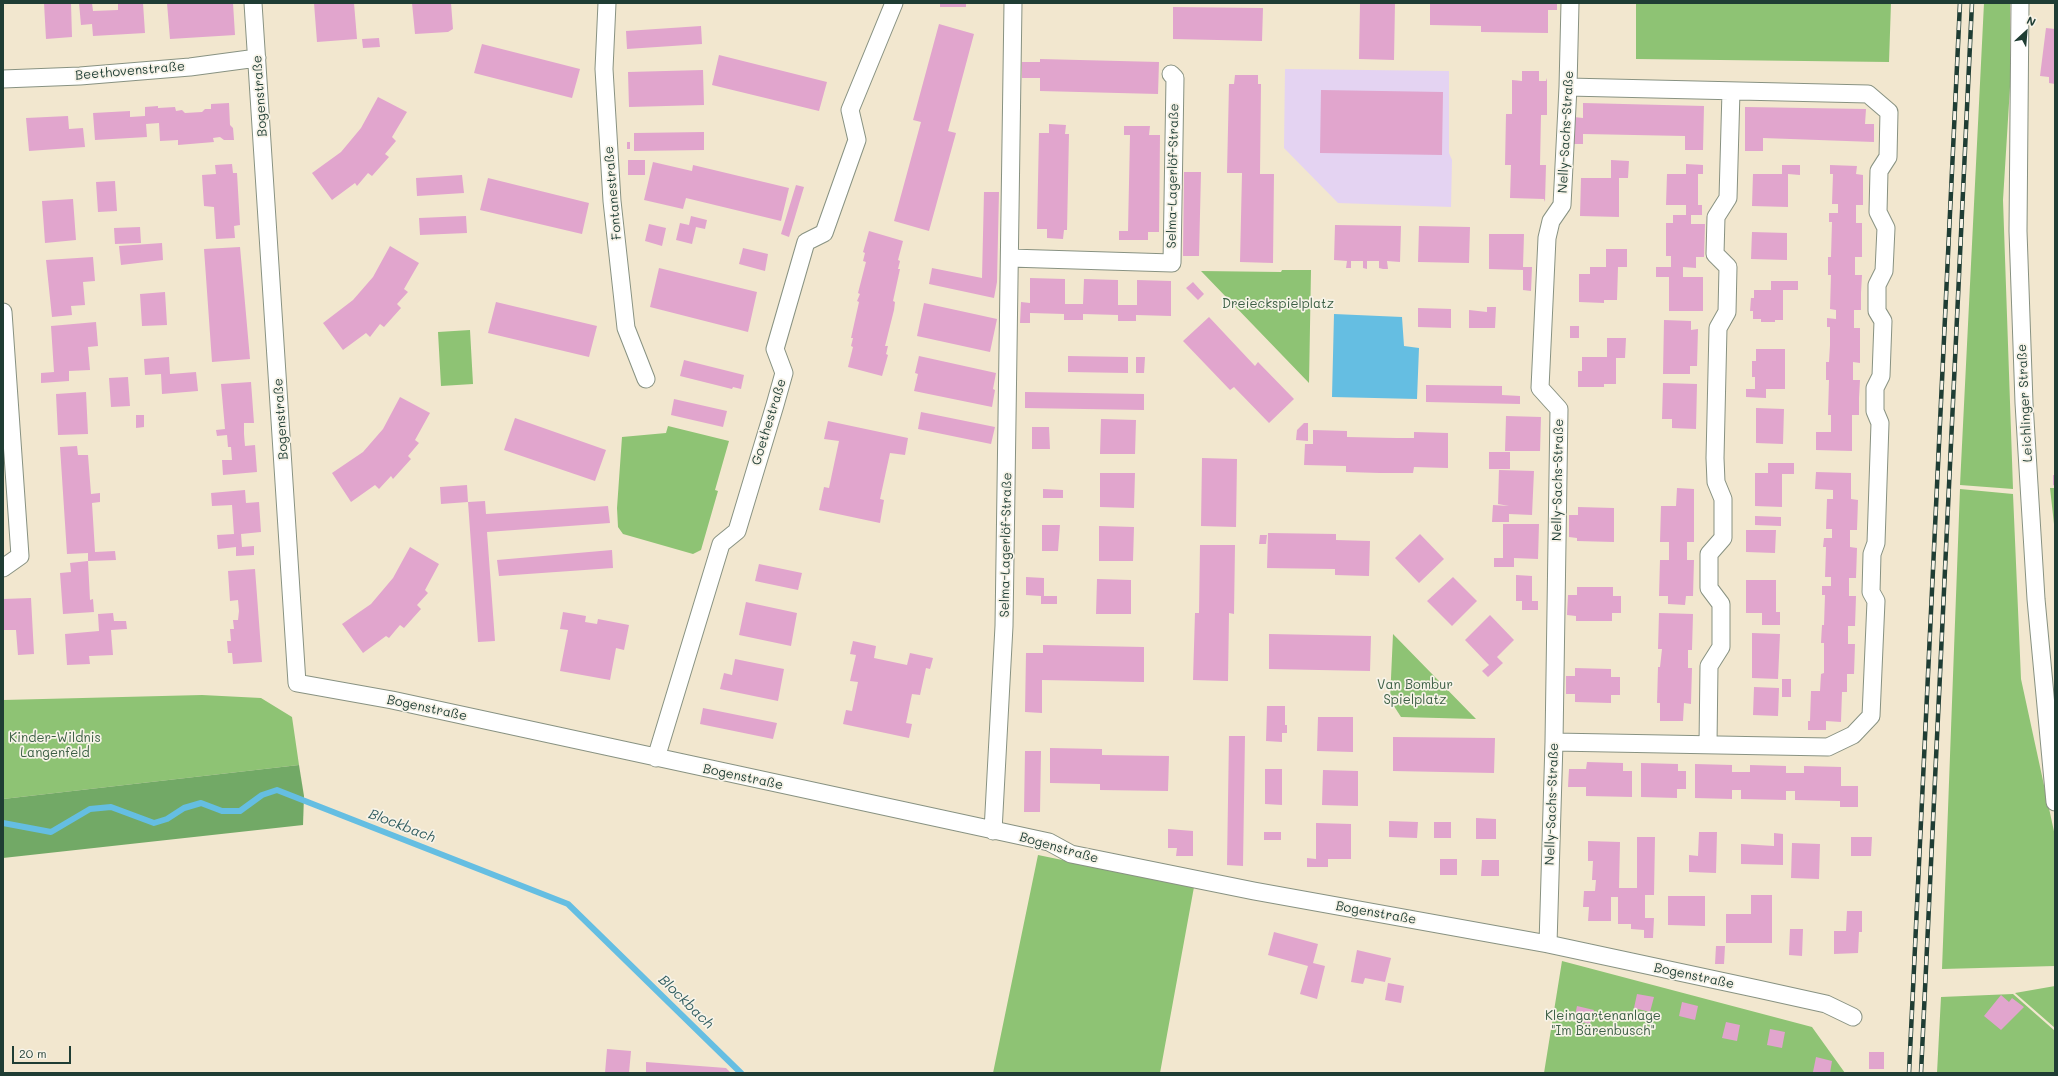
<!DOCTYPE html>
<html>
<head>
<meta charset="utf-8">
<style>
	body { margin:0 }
	#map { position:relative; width:2058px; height:1076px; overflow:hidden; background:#f2e7cf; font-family:Mali,sans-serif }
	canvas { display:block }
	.frame { position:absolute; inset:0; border:4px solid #1f3d34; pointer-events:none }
	.north { position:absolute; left:2006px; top:12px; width:40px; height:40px; -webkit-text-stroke:3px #f7f3e8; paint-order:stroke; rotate:26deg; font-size:11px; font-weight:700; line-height:16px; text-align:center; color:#1f3d34 }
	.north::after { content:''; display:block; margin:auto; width:14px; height:18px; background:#1f3d34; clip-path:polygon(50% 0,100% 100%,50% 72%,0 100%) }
	.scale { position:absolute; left:12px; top:1046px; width:59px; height:18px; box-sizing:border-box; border:2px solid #1f3d34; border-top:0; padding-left:5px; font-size:12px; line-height:14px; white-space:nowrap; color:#1f3d34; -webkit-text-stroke:3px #f7f3e8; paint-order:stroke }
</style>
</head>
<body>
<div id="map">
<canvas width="2058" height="1076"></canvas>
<div class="frame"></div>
<div class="north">N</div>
<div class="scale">20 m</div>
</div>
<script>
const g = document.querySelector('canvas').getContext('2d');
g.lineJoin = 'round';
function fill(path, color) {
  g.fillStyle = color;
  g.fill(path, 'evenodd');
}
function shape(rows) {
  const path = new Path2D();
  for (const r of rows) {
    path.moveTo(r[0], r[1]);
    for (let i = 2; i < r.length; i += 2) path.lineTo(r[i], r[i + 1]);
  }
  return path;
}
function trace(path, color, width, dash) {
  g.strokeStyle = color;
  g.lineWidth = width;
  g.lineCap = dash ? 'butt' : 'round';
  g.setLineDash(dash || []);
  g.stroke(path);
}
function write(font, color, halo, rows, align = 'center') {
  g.font = font + ' Mali,sans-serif';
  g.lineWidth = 3.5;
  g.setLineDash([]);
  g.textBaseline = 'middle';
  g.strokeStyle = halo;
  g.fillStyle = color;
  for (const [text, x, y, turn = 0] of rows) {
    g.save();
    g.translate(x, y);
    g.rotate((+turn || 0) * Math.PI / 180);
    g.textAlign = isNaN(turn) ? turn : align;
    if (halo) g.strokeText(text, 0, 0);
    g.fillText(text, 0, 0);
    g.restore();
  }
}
fill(shape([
	[1285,69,1449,71,1449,153,1452,160,1451,207,1338,203,1284,148]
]), '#e4d3f2');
fill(shape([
	[1636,3,1891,3,1889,62,1636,59],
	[1984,3,2010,3,2010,87,2003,200,2013,489,1960,485],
	[1282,270,1311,270,1309,383,1201,271,1281,272],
	[470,330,473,384,441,386,438,332],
	[668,426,729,441,715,490,718,491,701,550,693,554,623,534,618,527,617,508,622,437,666,433],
	[2050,488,2055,488,2055,533],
	[1960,489,2013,494,2021,679,2055,836,2055,966,1942,969],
	[1393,634,1476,719,1401,717,1390,700],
	[202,695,261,698,292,717,299,765,3,799,3,700],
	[1038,855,1194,887,1160,1073,993,1073],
	[1562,961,1812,1027,1845,1073,1544,1073],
	[2055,986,2055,1028,2015,993],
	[2013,994,2055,1031,2055,1073,1937,1073,1941,997]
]), '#8ec374');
fill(shape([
	[299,765,304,796,303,825,3,858,3,799]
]), '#72a966');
fill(shape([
	[1334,314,1402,317,1404,346,1419,348,1417,399,1332,397]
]), '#65bee2');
trace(shape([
	[3,823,51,832,90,809,111,807,154,823,167,819,184,808,201,803,222,811,240,811,262,795,277,790,568,904,741,1073]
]), '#65bee2', 6);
fill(shape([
	[44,3,71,3,72,37,46,39],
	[79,3,92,3,93,11,118,10,118,3,143,3,145,33,93,36,92,24,81,25],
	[167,3,233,3,235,35,170,39],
	[314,3,354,3,357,39,317,42],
	[412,3,451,3,453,29,448,32,415,34],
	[940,3,966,3,966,7,940,7],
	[1360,3,1395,3,1394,60,1359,59],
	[1430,3,1557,3,1557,10,1548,10,1548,33,1481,32,1481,26,1430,25],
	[1173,7,1263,8,1262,41,1173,39],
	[939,24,974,34,948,131,956,133,929,231,894,221,921,122,913,120],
	[701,26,702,44,627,49,626,31],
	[2046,28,2055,29,2055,84,2049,83,2049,77,2040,76],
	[379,38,380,47,363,48,362,39],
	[482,44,580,69,572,98,474,73],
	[719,55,827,82,819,111,712,85],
	[1040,59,1159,62,1158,94,1040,91,1040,78,1022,78,1022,62,1040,62],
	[703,70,704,105,629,107,628,72],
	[1522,71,1539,71,1539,81,1546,81,1547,78,1547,115,1541,115,1540,165,1546,165,1545,202,1544,199,1510,198,1511,165,1505,165,1506,114,1512,114,1512,80,1522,81],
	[1235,75,1258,75,1258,84,1261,84,1260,174,1274,174,1273,263,1240,262,1242,173,1227,173,1229,84,1234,84],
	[1321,90,1443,92,1442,155,1320,153],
	[378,97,407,112,392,137,396,141,385,154,389,157,372,176,368,173,357,186,355,183,332,200,312,173,341,152,361,128],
	[229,103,230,125,233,128,234,140,224,140,220,137,213,138,214,142,178,145,178,140,160,141,159,123,146,124,147,137,95,140,93,113,130,111,130,117,145,116,145,107,158,106,158,108,175,107,176,111,182,110,185,113,202,112,205,109,211,109,211,104],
	[1583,103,1704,106,1703,150,1685,150,1685,136,1583,134,1583,144,1574,144,1574,117,1583,118],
	[1745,107,1866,109,1865,124,1874,124,1874,142,1763,138,1763,151,1745,151],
	[68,116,69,129,83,128,85,147,29,151,26,118],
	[1049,124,1066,125,1065,134,1069,134,1067,230,1064,230,1063,239,1047,238,1047,229,1037,229,1039,133,1049,133],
	[1124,126,1150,126,1149,135,1160,135,1159,232,1148,232,1148,240,1119,240,1119,231,1128,231,1130,135,1124,135],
	[704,132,704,150,634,151,634,133],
	[627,142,630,142,630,149,627,149],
	[628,160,645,160,645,175,628,175],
	[1611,160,1629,161,1628,178,1619,178,1619,217,1580,216,1581,178,1611,178],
	[653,162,692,171,693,165,789,188,781,221,686,198,683,209,644,200],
	[232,164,233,173,237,173,240,225,234,226,235,238,216,239,214,207,204,206,202,175,216,174,215,165],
	[1686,164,1703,165,1703,174,1698,174,1698,205,1702,205,1702,215,1691,215,1691,224,1705,224,1704,257,1696,257,1696,268,1683,267,1683,277,1703,277,1703,311,1669,311,1669,277,1656,277,1656,267,1671,267,1671,256,1666,256,1666,223,1673,223,1673,215,1686,215,1686,205,1666,205,1667,174,1686,174],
	[1782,165,1800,165,1800,175,1788,174,1788,207,1752,206,1753,174,1782,174],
	[1830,165,1857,166,1856,174,1863,175,1863,205,1856,205,1856,223,1862,223,1862,257,1855,257,1855,275,1862,275,1861,293,1861,310,1854,310,1854,328,1860,328,1860,363,1853,362,1853,380,1860,380,1859,398,1859,415,1852,415,1852,451,1816,450,1816,432,1831,432,1831,415,1828,415,1829,380,1826,380,1826,362,1829,362,1830,345,1830,327,1827,327,1827,318,1836,319,1836,310,1830,309,1831,275,1828,275,1828,257,1831,257,1832,222,1829,222,1829,213,1838,213,1838,204,1832,204,1833,174,1830,174],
	[1184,172,1201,172,1199,256,1183,256],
	[462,175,464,193,417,196,416,178],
	[488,178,589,203,582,234,480,210],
	[115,181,117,211,98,212,96,182],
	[796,185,804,187,789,237,781,234],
	[984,192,999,192,997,282,994,298,929,284,932,268,982,278],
	[73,199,76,240,45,243,42,201],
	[466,216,467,233,420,235,419,218],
	[691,216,707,220,705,229,696,227,692,244,676,240,680,223,689,225],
	[649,224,666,228,662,246,645,241],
	[1335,225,1401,226,1400,262,1387,261,1388,269,1383,269,1379,268,1379,261,1367,261,1367,269,1363,268,1363,261,1351,261,1351,268,1346,268,1347,261,1334,260],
	[1419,226,1470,227,1469,263,1418,262],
	[140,227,141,243,115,244,114,228],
	[869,231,903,241,898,260,900,261,898,269,900,269,893,301,895,302,894,310,885,346,888,346,886,354,888,355,882,376,848,367,853,347,851,346,853,338,851,338,859,302,857,301,860,294,858,293,866,262,863,261,865,253,863,252],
	[1752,232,1787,233,1787,260,1751,259],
	[1489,234,1524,234,1523,267,1532,267,1531,291,1523,290,1523,270,1489,269],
	[162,243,163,260,121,265,119,246],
	[390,246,419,263,404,289,408,292,397,304,401,308,384,327,380,324,370,337,366,333,343,350,323,323,353,300,373,277],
	[240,247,250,359,212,362,204,249],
	[743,248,768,254,765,271,739,264],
	[1606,249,1627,249,1627,267,1618,267,1617,300,1604,300,1604,303,1579,302,1579,274,1590,274,1590,267,1606,267],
	[93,257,95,281,83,282,85,305,71,306,72,315,52,317,46,260],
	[659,268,757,292,748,332,650,307],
	[1030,278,1065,279,1065,304,1083,304,1084,279,1118,280,1118,305,1137,305,1137,280,1171,281,1171,316,1136,315,1136,321,1118,321,1118,315,1083,314,1083,320,1064,320,1064,314,1030,313,1030,323,1020,323,1021,302,1030,303],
	[1771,281,1798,281,1798,290,1783,290,1783,320,1775,320,1775,322,1761,322,1761,319,1753,319,1753,311,1750,311,1751,298,1754,298,1754,290,1771,290],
	[1193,282,1204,294,1198,300,1186,288],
	[165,292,167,325,142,326,140,294],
	[496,302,597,326,589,357,488,333],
	[924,303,997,319,990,352,917,336],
	[1487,307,1496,307,1495,328,1469,328,1469,310,1487,312],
	[1418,308,1451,309,1451,328,1418,327],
	[1209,317,1255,366,1258,362,1294,399,1269,423,1234,387,1230,390,1183,341],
	[1664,320,1691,321,1691,330,1698,329,1697,366,1690,366,1690,374,1663,374],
	[96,322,98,346,88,347,90,370,69,371,69,381,41,383,41,373,54,372,51,326],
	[1570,326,1579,326,1579,338,1570,338],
	[1607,338,1626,338,1625,358,1616,358,1616,384,1604,384,1604,387,1578,387,1578,371,1582,371,1582,357,1607,357],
	[1756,349,1785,349,1785,389,1766,389,1766,398,1746,397,1746,389,1755,389,1755,377,1752,377,1752,361,1756,361],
	[919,356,996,373,993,389,995,390,992,407,914,391,918,374,915,373],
	[1068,356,1128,357,1128,373,1068,372],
	[169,357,170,374,196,372,198,391,162,394,161,374,145,375,144,359],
	[1136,357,1145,357,1144,373,1136,373],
	[684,360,744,375,741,389,733,387,732,389,680,376],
	[128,377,130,406,111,407,109,378],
	[251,382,254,423,244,423,244,434,245,446,255,445,257,472,223,475,222,460,232,460,231,447,228,447,227,435,217,436,216,430,225,429,221,384],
	[1663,383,1697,384,1696,429,1672,428,1672,419,1662,419],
	[1426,385,1502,386,1502,395,1520,396,1520,404,1426,402],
	[86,392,88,434,58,435,56,394],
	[1025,392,1144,394,1144,410,1025,408],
	[400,397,430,413,415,440,419,443,408,456,411,459,393,479,391,476,379,489,375,485,351,502,332,473,363,452,383,429],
	[674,399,727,411,723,427,671,415],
	[1756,408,1784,409,1783,444,1756,443],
	[921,412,995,427,991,444,918,429],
	[136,415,144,415,144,427,136,428],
	[1506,416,1541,417,1540,451,1505,451],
	[515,418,606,450,595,481,504,450],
	[1101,419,1136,420,1135,454,1100,454],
	[828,421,908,438,905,455,890,453,880,499,884,500,880,523,819,510,824,487,829,488,839,441,824,439],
	[1304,423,1308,423,1308,441,1296,440,1297,430],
	[1032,427,1049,427,1050,449,1032,449],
	[1313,430,1347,431,1347,437,1397,438,1414,438,1414,432,1448,433,1448,468,1414,467,1413,473,1380,473,1346,472,1346,466,1304,465,1305,444,1313,444],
	[77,446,78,455,88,455,91,494,100,493,100,502,92,503,95,552,115,551,116,560,88,561,88,553,67,554,60,447],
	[1489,452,1510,452,1510,469,1489,469],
	[1202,458,1237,459,1236,527,1201,526],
	[1768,463,1794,463,1794,474,1782,474,1782,507,1755,506,1755,473,1768,473],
	[1499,470,1534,471,1532,515,1509,514,1509,522,1492,522,1493,505,1509,506,1498,504],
	[1816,472,1851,473,1851,499,1858,500,1857,530,1850,530,1850,547,1857,548,1856,578,1849,578,1849,596,1856,596,1855,626,1848,626,1848,644,1855,644,1854,674,1847,674,1847,692,1842,692,1841,722,1826,721,1826,730,1808,730,1808,721,1810,721,1811,691,1820,691,1821,674,1824,673,1824,643,1821,643,1822,625,1824,625,1825,595,1822,595,1822,586,1831,586,1831,577,1825,577,1826,547,1823,547,1824,538,1832,538,1832,529,1826,529,1827,499,1833,499,1833,490,1815,489],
	[1100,473,1135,473,1134,508,1100,507],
	[2053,475,2055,475,2055,486,2053,485],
	[467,485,468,502,485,501,486,514,608,506,610,523,487,532,495,641,478,642,468,502,441,504,440,487],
	[1677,488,1694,489,1694,542,1687,542,1687,560,1694,560,1693,596,1686,596,1685,605,1668,604,1668,596,1659,596,1660,560,1669,560,1669,542,1660,542,1661,506,1676,506],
	[1043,489,1063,490,1063,498,1043,498],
	[245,490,246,503,259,502,261,532,241,534,242,547,254,546,254,555,236,556,236,547,218,549,217,535,234,534,232,505,212,506,211,493],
	[1578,507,1614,508,1614,542,1577,541,1577,538,1569,537,1569,515,1578,515],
	[1755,516,1781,517,1781,526,1755,525],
	[1503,524,1539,524,1538,559,1514,558,1514,567,1494,567,1494,558,1503,558],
	[1042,525,1060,525,1058,551,1042,551],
	[1099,526,1134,527,1133,561,1099,561],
	[1746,530,1776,530,1775,553,1746,552],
	[1268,533,1336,534,1336,540,1370,541,1369,576,1335,575,1335,569,1267,568],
	[1420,534,1444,559,1419,583,1395,558],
	[1260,535,1267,535,1266,544,1259,544],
	[1200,545,1235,545,1234,614,1229,613,1228,681,1227,681,1193,680,1195,613,1199,613],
	[410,547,439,564,425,590,428,593,417,605,421,609,404,628,400,625,389,638,386,636,363,653,342,624,371,604,393,578],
	[612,550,613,568,499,576,497,560],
	[88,561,90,600,93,599,94,612,63,614,60,573,71,572,70,563],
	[759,564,802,573,798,590,755,581],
	[255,569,262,662,233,664,232,653,228,653,227,641,231,641,230,629,234,629,233,620,238,620,239,611,238,600,230,601,228,571],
	[1516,575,1532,576,1532,601,1538,601,1538,610,1522,610,1522,601,1516,601],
	[1026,577,1044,578,1044,596,1057,596,1057,604,1041,604,1041,596,1026,595],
	[1453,577,1477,601,1452,626,1427,601],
	[1097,579,1131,580,1131,614,1096,614],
	[1746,580,1776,580,1776,612,1780,612,1780,625,1762,625,1762,613,1746,613],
	[1577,587,1613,587,1613,596,1621,596,1621,613,1612,613,1612,621,1576,621,1576,616,1567,615,1568,595,1577,595],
	[31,598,34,654,18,655,16,630,3,630,3,599],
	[746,602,797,613,791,646,739,635],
	[563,612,586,616,585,622,597,624,598,619,629,625,624,650,616,648,610,680,560,671,568,630,560,629],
	[113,613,114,621,126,621,127,629,111,630,113,655,89,656,90,664,67,665,65,634,99,631,98,614],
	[1659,613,1693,614,1692,650,1688,650,1688,668,1692,668,1691,704,1684,703,1683,721,1660,721,1660,703,1657,703,1658,667,1660,667,1662,649,1658,649],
	[1490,615,1514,640,1497,657,1503,663,1488,677,1482,671,1489,665,1465,640],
	[1752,633,1780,634,1778,679,1752,678],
	[1269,634,1371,636,1370,671,1269,669],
	[853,641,876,646,874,658,907,665,910,653,933,658,930,669,926,668,920,695,912,694,906,723,912,724,909,738,843,724,846,710,852,711,858,682,850,681,856,655,850,654],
	[1043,645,1144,647,1144,682,1042,680,1042,713,1025,712,1026,653,1043,653],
	[735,659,784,669,778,701,720,689,724,673,732,675],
	[1575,668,1611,669,1611,677,1620,677,1620,695,1611,695,1611,703,1575,702,1575,694,1566,694,1566,676,1575,676],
	[1782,679,1791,679,1791,697,1782,697],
	[1754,687,1779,688,1778,716,1753,715],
	[1267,706,1285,706,1285,725,1287,725,1287,733,1282,733,1282,742,1266,741],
	[703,708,777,723,773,739,700,724],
	[1318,717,1353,717,1353,752,1317,751],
	[1229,736,1245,736,1243,866,1227,865],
	[1393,737,1495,738,1494,773,1393,771],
	[1050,748,1102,749,1102,755,1169,756,1168,791,1100,790,1100,784,1050,783],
	[1025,751,1041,751,1040,812,1024,812],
	[1587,762,1623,763,1623,771,1632,771,1632,797,1586,796,1586,787,1568,787,1569,769,1586,769],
	[1641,763,1678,764,1678,771,1686,771,1686,789,1677,789,1677,798,1641,797],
	[1695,764,1732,765,1732,772,1750,772,1750,765,1786,766,1786,773,1804,773,1804,766,1841,767,1841,786,1858,786,1858,807,1840,807,1840,801,1795,800,1795,791,1786,791,1786,800,1741,799,1741,790,1732,790,1732,799,1695,798],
	[1265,769,1282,769,1282,805,1265,804],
	[1323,770,1358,771,1358,806,1322,805],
	[1476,818,1496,819,1496,839,1476,839],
	[1389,821,1418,822,1417,838,1389,837],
	[1434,822,1451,822,1451,838,1434,838],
	[1316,823,1351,824,1351,859,1328,859,1328,867,1307,867,1307,858,1316,859],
	[1168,829,1193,831,1193,856,1176,856,1177,848,1168,848],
	[1264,832,1281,832,1281,840,1264,840],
	[1699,832,1717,832,1716,873,1689,872,1689,855,1698,856],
	[1774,833,1783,834,1783,865,1741,864,1741,844,1774,846],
	[1637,837,1655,837,1654,895,1645,895,1645,918,1654,918,1653,938,1644,938,1644,930,1631,929,1631,924,1618,924,1618,897,1611,897,1611,921,1588,921,1589,907,1583,907,1584,891,1595,891,1596,880,1592,880,1593,861,1588,861,1588,841,1620,842,1619,888,1637,888],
	[1851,837,1872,837,1871,856,1851,856],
	[1792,843,1820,844,1819,879,1791,878],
	[1440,859,1457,859,1457,875,1440,875],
	[1482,860,1499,860,1499,876,1481,876],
	[1751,895,1772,895,1772,943,1726,943,1726,914,1751,914],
	[1668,896,1705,896,1705,926,1668,925],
	[1847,911,1862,911,1862,932,1859,932,1858,953,1834,954,1834,931,1846,931],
	[1790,929,1803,929,1802,956,1789,955],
	[1274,932,1318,944,1313,963,1325,966,1317,999,1300,994,1308,966,1268,955],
	[1716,946,1725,946,1724,964,1715,964],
	[1357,950,1391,958,1385,982,1365,978,1363,984,1351,982],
	[1388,983,1404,986,1401,1003,1385,1000],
	[1637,994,1654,997,1650,1012,1634,1008],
	[2001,995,2009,1002,2012,998,2024,1007,2001,1030,1984,1016],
	[1682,1002,1698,1006,1695,1020,1679,1016],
	[1577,1006,1594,1010,1590,1024,1574,1020],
	[1726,1022,1740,1025,1737,1041,1722,1038],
	[1770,1029,1785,1032,1782,1048,1767,1045],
	[607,1049,631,1051,629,1073,605,1073],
	[1869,1052,1884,1052,1884,1069,1869,1069],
	[1816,1057,1832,1061,1830,1073,1813,1072],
	[646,1062,726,1068,731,1073,646,1073]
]), '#e1a5cd');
const minor = shape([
	[253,3,297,683,392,700,1049,842,1071,854,1254,891,1548,944,1758,989,1826,1004,1853,1017],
	[607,3,604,69,612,201,626,328,646,379],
	[2020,3,2018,231,2024,403,2036,599,2055,802],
	[3,79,80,76,190,67,257,58],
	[1010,258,1172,263,1175,78,1171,74],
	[3,312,20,556,3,568],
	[1554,742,1828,747,1853,735,1871,716,1876,601,1871,592,1872,554,1876,543,1880,423,1875,411,1875,388,1881,376,1883,321,1877,311,1877,285,1884,271,1886,228,1878,212,1879,171,1888,157,1889,112,1868,94,1568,87],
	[1708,744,1709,666,1721,647,1721,604,1709,588,1709,554,1723,538,1723,499,1716,482,1715,458,1718,328,1727,312,1728,267,1715,254,1716,217,1728,198,1731,91],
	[656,758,721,544,737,531,775,405,784,373,775,349,806,242,824,233,857,140,850,110,894,3],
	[993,831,1004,626,1013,3],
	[1548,944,1554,742,1559,409,1540,388,1547,238,1551,221,1562,205,1568,87,1570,3]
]);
trace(minor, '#889282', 19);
trace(minor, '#fff', 17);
const rail = shape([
	[1909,1073,1960,3],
	[1921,1073,1972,3]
]);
trace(rail, '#1f3d34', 4.5);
trace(rail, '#f7f3e8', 3, [9]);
write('13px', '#1f3d34', '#f7f3e8', [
	["Beethovenstraße",130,71,-5],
	["Bogenstraße",260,96,-94],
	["Nelly-Sachs-Straße",1566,132,-87],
	["Selma-Lagerlöf-Straße",1173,176,-89],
	["Fontanestraße",613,193,-95],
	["Leichlinger Straße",2025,403,-93],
	["Bogenstraße",281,419,-94],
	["Goethestraße",769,422,-73],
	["Nelly-Sachs-Straße",1558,480,-89],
	["Selma-Lagerlöf-Straße",1006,545,-89],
	["Bogenstraße",427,708,12],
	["Bogenstraße",743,777,12],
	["Nelly-Sachs-Straße",1552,804,-88],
	["Bogenstraße",1059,848,16],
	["Bogenstraße",1376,913,10],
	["Bogenstraße",1694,976,12]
]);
write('13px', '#3b5e44', '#f7f3e8', [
	["Dreieckspielplatz",1278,304],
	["Van Bombur",1415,685],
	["Spielplatz",1415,700],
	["Kinder-Wildnis",55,738],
	["Langenfeld",55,753],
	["Kleingartenanlage",1603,1016],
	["\"Im Bärenbusch\"",1603,1031]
]);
write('italic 14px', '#305d60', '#f7f3e8', [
	["Blockbach",402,826,21],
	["Blockbach",686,1002,44]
]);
</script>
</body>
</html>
